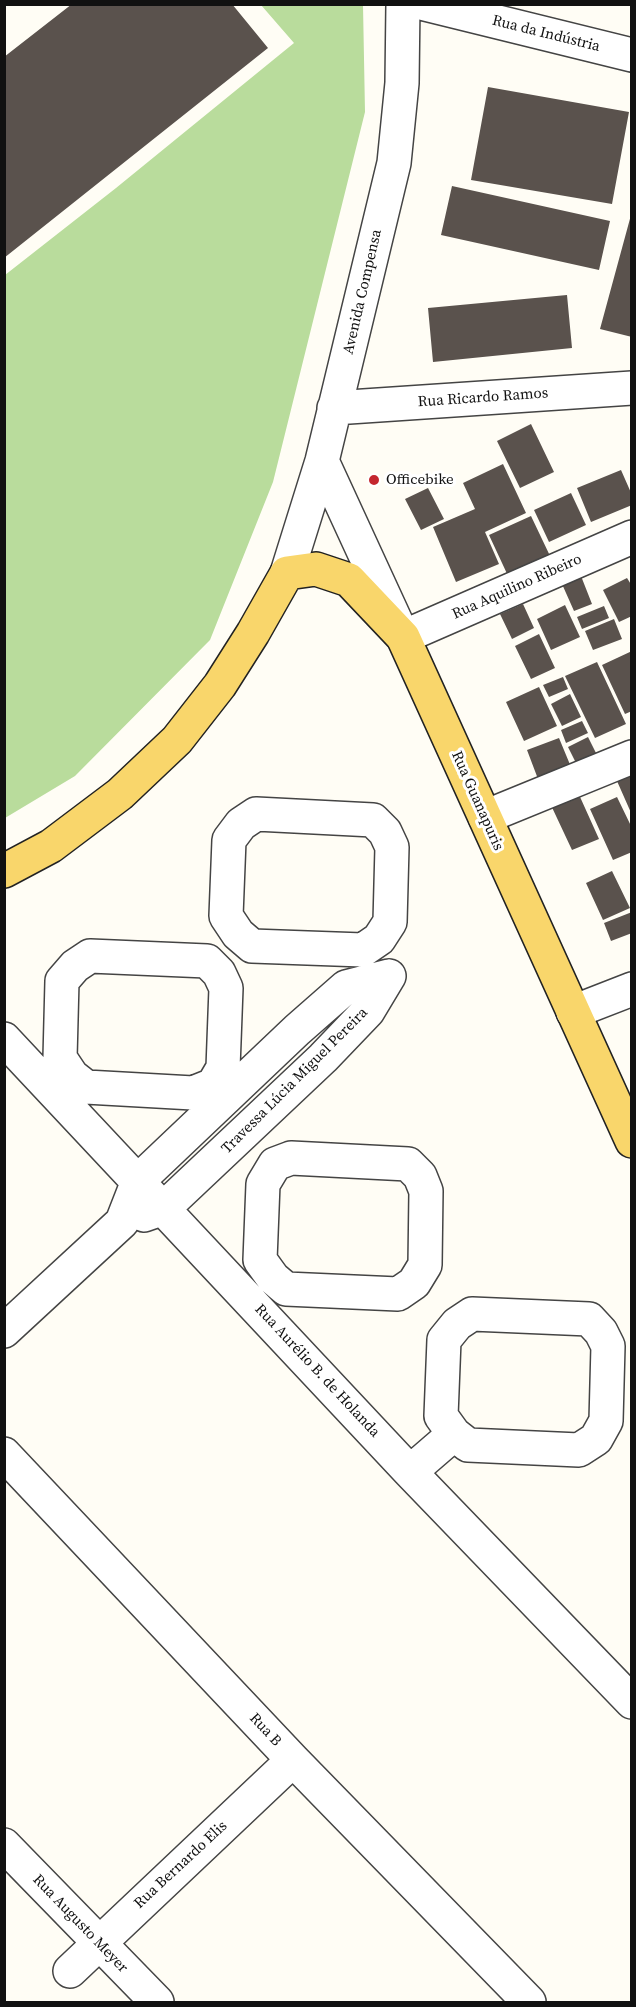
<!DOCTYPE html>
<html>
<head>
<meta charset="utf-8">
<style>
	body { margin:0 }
	#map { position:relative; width:636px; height:2007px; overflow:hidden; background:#fffdf5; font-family:"Source Serif 4",serif }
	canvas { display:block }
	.frame { position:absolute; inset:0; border:6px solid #111; pointer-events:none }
</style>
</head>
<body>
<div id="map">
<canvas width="636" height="2007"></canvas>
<div class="frame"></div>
</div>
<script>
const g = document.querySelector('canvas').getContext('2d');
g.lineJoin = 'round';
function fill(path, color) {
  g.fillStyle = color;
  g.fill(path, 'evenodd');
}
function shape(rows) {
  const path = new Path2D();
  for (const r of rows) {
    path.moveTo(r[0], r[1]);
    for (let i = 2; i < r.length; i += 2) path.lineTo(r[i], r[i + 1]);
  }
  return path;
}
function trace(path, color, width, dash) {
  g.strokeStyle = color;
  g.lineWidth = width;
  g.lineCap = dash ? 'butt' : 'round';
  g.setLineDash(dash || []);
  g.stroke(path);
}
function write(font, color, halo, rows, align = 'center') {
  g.font = font + ' "Source Serif 4",serif';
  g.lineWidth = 6;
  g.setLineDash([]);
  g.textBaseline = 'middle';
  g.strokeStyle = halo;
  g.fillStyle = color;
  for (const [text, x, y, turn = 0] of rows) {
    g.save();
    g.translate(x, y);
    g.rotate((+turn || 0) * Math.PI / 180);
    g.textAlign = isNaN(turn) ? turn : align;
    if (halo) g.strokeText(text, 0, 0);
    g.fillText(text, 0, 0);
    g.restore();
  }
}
fill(shape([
	[261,5,363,5,365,112,273,482,210,640,75,776,5,818,5,275,116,188,294,43]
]), '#b9dc9c');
fill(shape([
	[72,4,232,4,268,48,4,258,4,57],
	[488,87,629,112,612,204,471,180],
	[452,186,610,221,599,270,441,235],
	[631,215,632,215,632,337,600,329],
	[567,295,572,348,433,362,428,308],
	[531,424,554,472,520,488,497,441],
	[503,464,526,513,485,532,499,564,456,582,433,527,475,509,463,483],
	[621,470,632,495,632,505,591,522,577,488],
	[428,488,444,519,421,530,405,499],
	[571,493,586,525,549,542,534,510],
	[531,516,551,558,509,578,489,535],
	[581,576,592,604,574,611,562,584],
	[627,578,632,586,632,616,619,622,603,590],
	[523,604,534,628,512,639,500,614],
	[565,605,580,637,551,650,537,619],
	[604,606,609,618,582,629,577,617],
	[614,619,622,639,593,650,585,631],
	[539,634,555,668,531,679,515,646],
	[632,651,632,711,625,714,602,665],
	[597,662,626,724,595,738,565,676],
	[563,677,568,689,549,697,543,685],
	[539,687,557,726,524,741,506,702],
	[570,694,581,717,562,726,551,704],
	[582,721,588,733,566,743,561,730],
	[588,737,598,757,578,767,568,747],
	[559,738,571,767,538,779,527,750],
	[632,764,632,815,613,772],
	[576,788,599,839,572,850,549,801],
	[617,797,632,828,632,852,613,860,590,809],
	[612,871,630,908,603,920,586,883],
	[632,912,632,933,611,941,604,923]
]), '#5a524d');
const minor = shape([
	[425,4,632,55],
	[334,408,632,388],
	[322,461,403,637,632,537],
	[287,573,322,461,394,163,402,83,403,4],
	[256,814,373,820,385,832,392,847,390,922,379,939,363,950,252,946,238,934,226,916,229,840,241,824,256,814],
	[485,817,632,757],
	[90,956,207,961,219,973,226,988,223,1068,213,1085,193,1093,86,1087,72,1076,60,1058,62,981,75,966,90,956],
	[573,1012,632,989],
	[4,1039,410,1472,632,1702],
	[291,1158,408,1164,420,1176,426,1191,425,1265,414,1283,398,1294,286,1289,273,1278,260,1260,263,1184,275,1164,291,1158],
	[144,1215,164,1208,323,1058,368,1011,389,976],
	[472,1314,589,1319,601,1332,608,1346,606,1421,596,1439,579,1450,468,1445,454,1434,441,1416,444,1340,457,1324,472,1314],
	[4,1331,122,1222,138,1181,297,1030,346,987,389,976],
	[4,1454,293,1760,529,2002],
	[410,1472,454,1434],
	[4,1845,157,2002],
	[70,1971,293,1760]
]);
const major = shape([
	[4,871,51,846,120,794,177,740,220,685,253,633,287,573,316,569,349,580,403,637,632,1141]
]);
trace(minor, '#444', 36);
trace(major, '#222', 36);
trace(minor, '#fff', 33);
trace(major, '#f9d66b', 33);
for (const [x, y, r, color] of [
	[374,480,6,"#c4262e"]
]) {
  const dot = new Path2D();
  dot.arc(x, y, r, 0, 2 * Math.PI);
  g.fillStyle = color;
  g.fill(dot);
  trace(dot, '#fff', 2);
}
write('15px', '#111', '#fff', [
	["Rua da Indústria",546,34,14],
	["Avenida Compensa",363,292,-77],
	["Rua Ricardo Ramos",483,398,-4],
	["Rua Aquilino Ribeiro",517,587,-24],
	["Rua Guanapuris",477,801,66],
	["Travessa Lúcia Miguel Pereira",295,1081,-45],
	["Rua Aurélio B. de Holanda",317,1371,47],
	["Rua B",265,1730,47],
	["Rua Bernardo Elis",181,1865,-43],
	["Rua Augusto Meyer",80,1924,46]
]);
write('15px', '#111', '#fff', [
	["Officebike",386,480]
], 'left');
</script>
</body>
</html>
